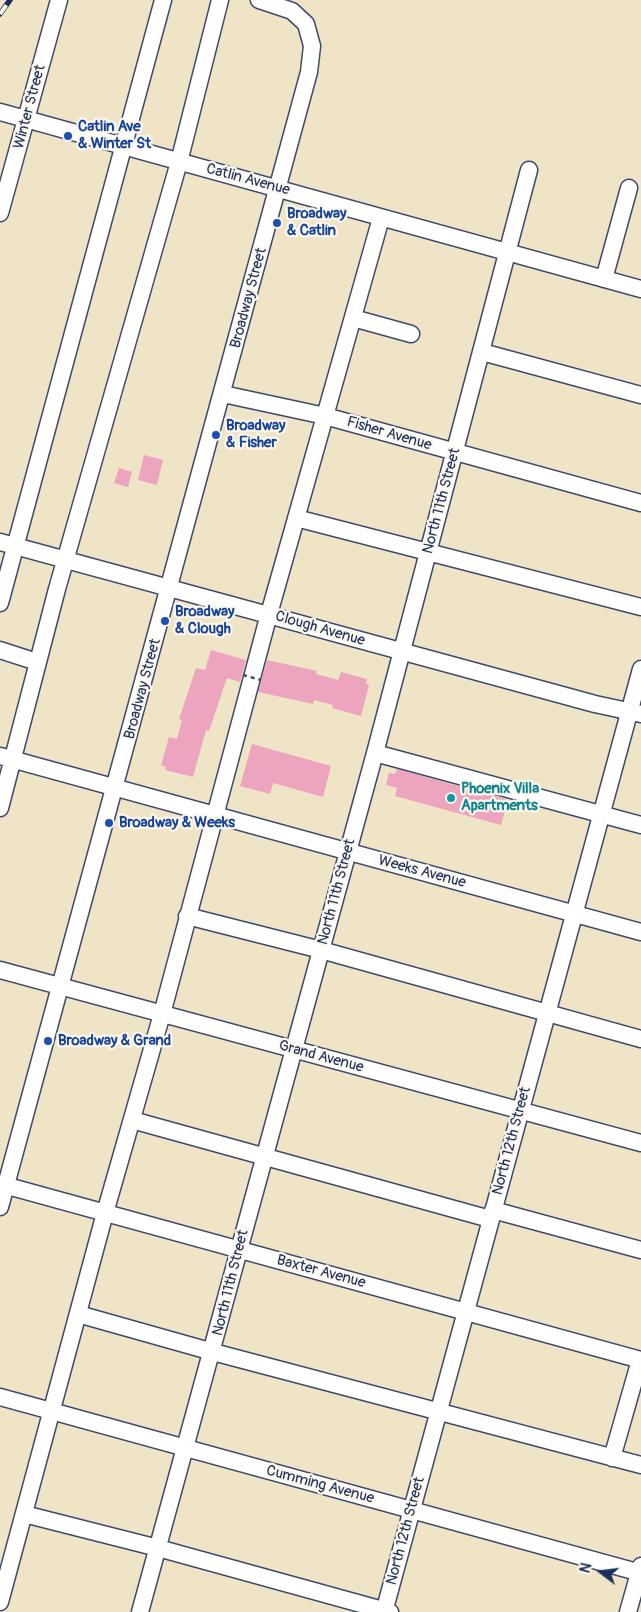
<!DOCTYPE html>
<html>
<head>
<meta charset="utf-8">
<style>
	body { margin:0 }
	#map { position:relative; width:641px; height:1612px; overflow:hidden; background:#f0e4c7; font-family:Pangolin,sans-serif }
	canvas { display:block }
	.north { position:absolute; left:576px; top:1547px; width:50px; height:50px; -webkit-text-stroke:4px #fbf7ec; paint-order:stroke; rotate:285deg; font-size:14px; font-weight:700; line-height:20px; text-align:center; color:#1b2f5e }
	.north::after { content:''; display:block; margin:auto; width:18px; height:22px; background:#1b2f5e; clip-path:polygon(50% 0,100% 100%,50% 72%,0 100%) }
</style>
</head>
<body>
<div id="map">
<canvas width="641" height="1612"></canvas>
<div class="north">N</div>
</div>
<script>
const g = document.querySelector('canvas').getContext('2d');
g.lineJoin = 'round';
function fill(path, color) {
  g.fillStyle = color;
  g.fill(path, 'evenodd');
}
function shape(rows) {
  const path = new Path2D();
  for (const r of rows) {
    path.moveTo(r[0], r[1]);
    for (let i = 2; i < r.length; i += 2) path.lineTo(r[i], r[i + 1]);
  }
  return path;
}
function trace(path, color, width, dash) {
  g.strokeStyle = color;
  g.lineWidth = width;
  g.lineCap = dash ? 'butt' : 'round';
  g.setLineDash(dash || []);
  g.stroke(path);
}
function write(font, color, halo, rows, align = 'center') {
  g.font = font + ' Pangolin,sans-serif';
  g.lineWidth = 4.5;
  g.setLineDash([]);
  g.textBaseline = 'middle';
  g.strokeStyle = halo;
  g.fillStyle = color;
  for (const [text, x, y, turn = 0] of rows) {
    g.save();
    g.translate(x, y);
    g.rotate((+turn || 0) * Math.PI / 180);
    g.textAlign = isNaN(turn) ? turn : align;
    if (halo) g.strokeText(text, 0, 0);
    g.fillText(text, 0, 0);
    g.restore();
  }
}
fill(shape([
	[144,455,163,460,157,485,138,480],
	[119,468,132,472,128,487,114,483],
	[211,650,246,660,240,682,227,678,209,731,206,730,193,777,165,770,166,767,161,765,169,737,177,739,182,720,179,719,196,668,205,670],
	[267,660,317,671,316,674,338,680,341,672,367,679,366,684,369,685,361,716,332,708,333,705,314,700,313,704,258,692],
	[252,744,331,766,323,797,273,783,270,794,240,786],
	[397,769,508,800,501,825,395,796,397,788,386,785,389,773,395,774]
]), '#eda4be');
const minor = shape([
	[0,112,641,289],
	[0,213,59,0],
	[604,279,629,188],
	[353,318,411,334],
	[482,352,641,395],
	[223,394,325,416,641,503],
	[296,518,641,607],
	[0,542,595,704,641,714],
	[0,603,163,0],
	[0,650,37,662],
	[375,753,641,825],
	[0,756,641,932],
	[0,808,57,589,179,162,220,0],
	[187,916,321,950,641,1039],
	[0,970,641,1143],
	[132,1120,490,1219],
	[0,1184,641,1360],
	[0,1207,309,72,312,46,306,24,292,11,259,0],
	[493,1210,641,1250],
	[78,1314,213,1352,641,1465],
	[0,1397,641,1573],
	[612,1458,640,1360],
	[24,1514,158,1548,390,1612],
	[0,1602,105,1213,162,1014,269,614,381,218],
	[140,1612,375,753,529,170],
	[384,1612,641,669],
	[628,1612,641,1566]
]);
trace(minor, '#3b4a6e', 19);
trace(minor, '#fff', 16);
const rail = shape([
	[0,14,10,0]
]);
trace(rail, '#1b2f5e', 5.5);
trace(rail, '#fbf7ec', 4, [11]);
trace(shape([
	[243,675,261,680]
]), '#3b4a6e', 2.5, [4, 4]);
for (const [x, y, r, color] of [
	[68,136,5,"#1a4fb4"],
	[277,223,5,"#1a4fb4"],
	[216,435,5,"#1a4fb4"],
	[165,621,5,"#1a4fb4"],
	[451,798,5,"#0f9aa8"],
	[109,823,5,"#1a4fb4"],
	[48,1041,5,"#1a4fb4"]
]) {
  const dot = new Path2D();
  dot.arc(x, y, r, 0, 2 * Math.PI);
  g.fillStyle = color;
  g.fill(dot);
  trace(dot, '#fbf7ec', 2);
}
write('15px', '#1b2f5e', '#fbf7ec', [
	["Winter Street",30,107,-75],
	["Catlin Avenue",248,180,15],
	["Broadway Street",249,298,-75],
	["Fisher Avenue",389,434,16],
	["North 11th Street",442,501,-75],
	["Clough Avenue",320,629,16],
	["Broadway Street",143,689,-75],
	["Weeks Avenue",422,872,15],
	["North 11th Street",337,892,-75],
	["Grand Avenue",321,1057,15],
	["North 12th Street",512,1141,-75],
	["Baxter Avenue",321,1272,15],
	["North 11th Street",231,1283,-76],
	["Cumming Avenue",320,1485,15],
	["North 12th Street",406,1531,-75]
]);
write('bold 15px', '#164399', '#fbf7ec', [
	["Catlin Ave",78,127],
	["& Winter St",78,144],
	["Broadway",287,214],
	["& Catlin",287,231],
	["Broadway",226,426],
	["& Fisher",226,443],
	["Broadway",175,612],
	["& Clough",175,629],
	["Broadway & Weeks",119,823],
	["Broadway & Grand",58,1041]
], 'left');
write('bold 15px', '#0d838f', '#fbf7ec', [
	["Phoenix Villa",461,789],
	["Apartments",461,806]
], 'left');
</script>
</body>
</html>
